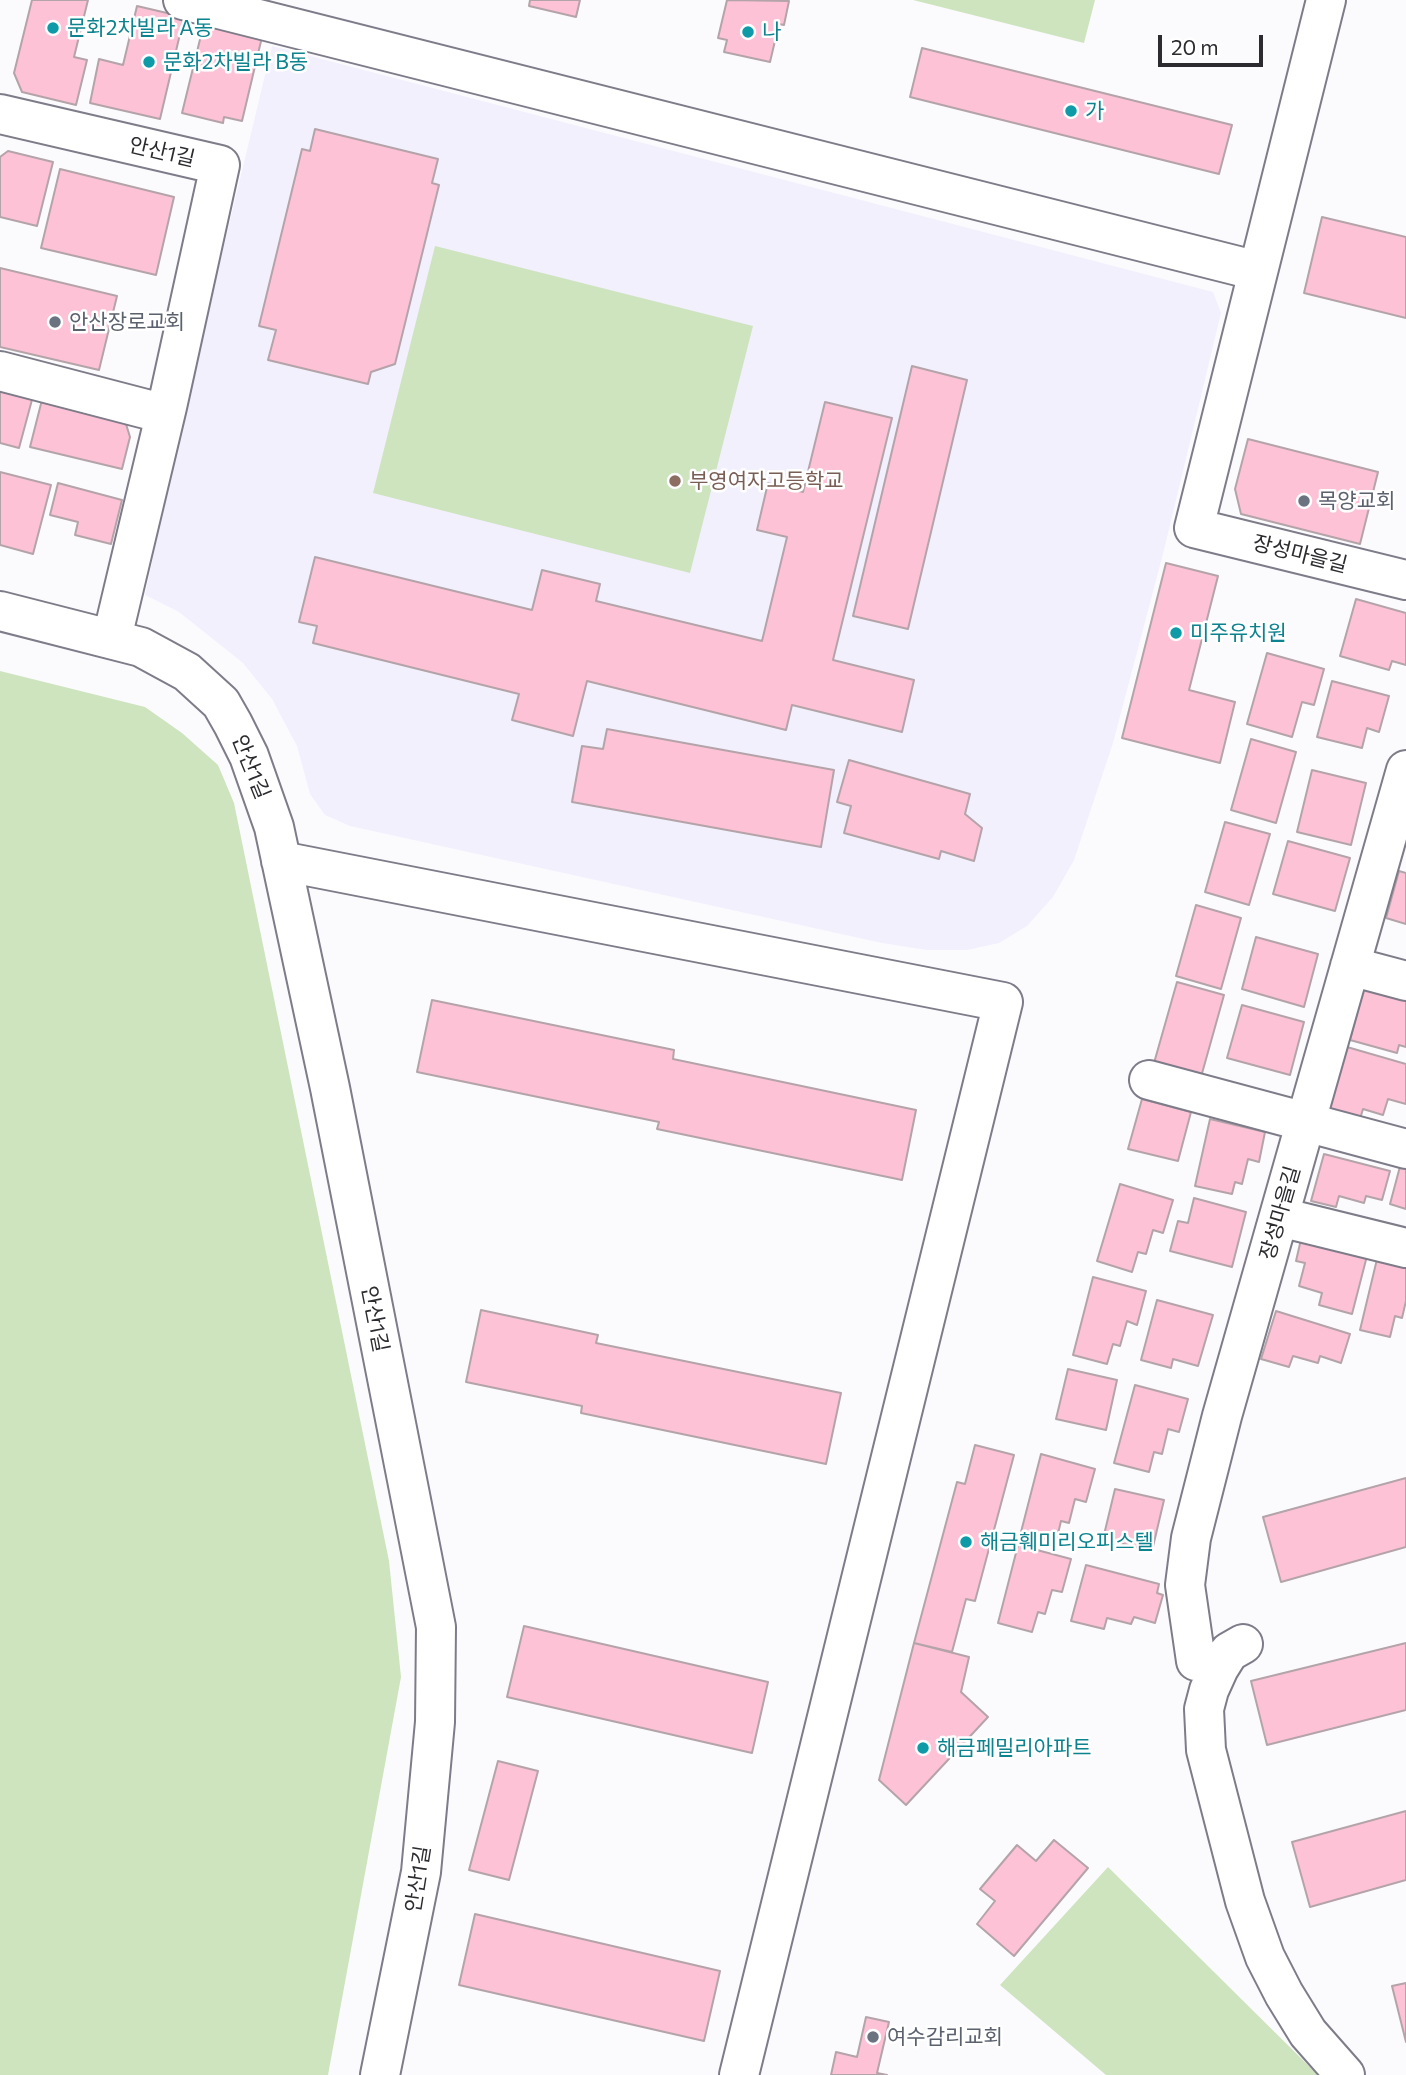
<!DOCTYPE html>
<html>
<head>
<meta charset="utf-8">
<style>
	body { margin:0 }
	#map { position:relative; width:1406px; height:2075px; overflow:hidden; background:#fbfbfe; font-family:Commissioner,sans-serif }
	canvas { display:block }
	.scale { position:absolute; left:1158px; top:35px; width:105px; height:32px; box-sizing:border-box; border:4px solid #2c2b30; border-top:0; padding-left:9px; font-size:21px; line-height:24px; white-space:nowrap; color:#2c2b30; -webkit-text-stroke:5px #fff; paint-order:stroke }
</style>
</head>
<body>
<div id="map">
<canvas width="1406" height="2075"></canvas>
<div class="scale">20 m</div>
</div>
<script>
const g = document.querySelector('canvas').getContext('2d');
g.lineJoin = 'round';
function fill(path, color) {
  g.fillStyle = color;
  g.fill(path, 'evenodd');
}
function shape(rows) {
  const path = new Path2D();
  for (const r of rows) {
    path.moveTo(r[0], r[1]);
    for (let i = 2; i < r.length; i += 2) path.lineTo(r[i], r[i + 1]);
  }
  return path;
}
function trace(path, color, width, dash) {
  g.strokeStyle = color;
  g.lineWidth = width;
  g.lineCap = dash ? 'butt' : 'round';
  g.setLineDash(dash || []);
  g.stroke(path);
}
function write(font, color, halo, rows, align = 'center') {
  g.font = font + ' Commissioner,"Noto Sans KR",sans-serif';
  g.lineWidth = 5;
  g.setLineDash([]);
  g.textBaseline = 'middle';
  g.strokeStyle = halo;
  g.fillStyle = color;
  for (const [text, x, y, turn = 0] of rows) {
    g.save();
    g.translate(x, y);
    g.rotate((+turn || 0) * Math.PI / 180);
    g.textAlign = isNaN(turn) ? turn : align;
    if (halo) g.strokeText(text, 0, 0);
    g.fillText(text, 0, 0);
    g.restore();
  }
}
fill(shape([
	[272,46,1213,292,1221,313,1164,550,1113,743,1074,860,1053,897,1027,926,999,943,967,950,927,950,882,943,350,826,325,815,310,794,297,746,272,699,243,663,179,612,145,595,184,412]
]), '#f2f0fd');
fill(shape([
	[913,0,1095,0,1084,43],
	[435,246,753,326,690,573,373,493],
	[0,671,145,707,182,733,218,765,234,803,389,1561,401,1677,328,2075,0,2075],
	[1108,1867,1318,2075,1106,2075,1000,1985]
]), '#cde4bf');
const building = shape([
	[32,0,88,0,74,57,87,60,76,105,22,92,14,73,32,0],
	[530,0,580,0,576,17,529,6,530,0],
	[727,0,789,1,784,25,779,24,770,62,724,52,727,40,718,38,727,0],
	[137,6,184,17,160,119,90,103,99,59,123,65,137,6],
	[204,23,262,37,242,121,224,117,223,123,182,113,204,23],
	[922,48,1232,125,1219,174,910,97,922,48],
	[315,129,438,159,432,183,439,185,395,364,371,372,368,384,268,360,276,330,259,326,302,149,310,151,315,129],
	[8,151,53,162,37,226,0,217,0,157,8,151],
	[60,169,174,197,156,275,41,248,60,169],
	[1322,217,1406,237,1406,318,1304,293,1322,217],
	[0,268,117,296,99,370,0,347,0,268],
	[912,366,967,380,908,629,853,616,912,366],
	[0,388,33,396,19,448,0,443,0,388],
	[44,392,122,411,130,437,122,469,30,447,44,392],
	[825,402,892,418,833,660,914,680,902,732,792,705,786,730,587,681,573,736,512,720,519,694,313,643,317,626,299,622,315,557,532,610,542,570,600,584,596,601,762,641,787,537,757,530,768,483,803,492,825,402],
	[1248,439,1378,472,1360,544,1241,514,1235,489,1248,439],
	[0,472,51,485,33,554,0,545,0,472],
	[58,483,122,500,111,544,75,535,78,522,50,515,58,483],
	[1166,563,1218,576,1189,690,1235,702,1220,763,1122,738,1166,563],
	[1356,599,1406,613,1406,665,1392,661,1389,670,1340,656,1356,599],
	[1267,653,1324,669,1314,705,1302,702,1292,737,1247,724,1267,653],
	[1332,681,1389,696,1379,732,1367,728,1362,748,1317,737,1332,681],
	[607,729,834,770,821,847,572,802,582,746,603,749,607,729],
	[1251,739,1296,752,1276,823,1231,810,1251,739],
	[849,760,970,794,965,814,982,828,974,861,941,851,939,859,844,833,851,806,837,802,849,760],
	[1312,770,1366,783,1351,845,1297,832,1312,770],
	[1225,822,1270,834,1249,905,1205,892,1225,822],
	[1288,841,1350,858,1335,911,1273,894,1288,841],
	[1399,871,1406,873,1406,924,1386,918,1399,871],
	[1196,905,1241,918,1221,989,1176,976,1196,905],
	[1256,937,1318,954,1304,1007,1242,989,1256,937],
	[1177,982,1224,995,1201,1077,1154,1063,1177,982],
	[1364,987,1406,999,1406,1047,1399,1045,1397,1053,1350,1040,1364,987],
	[432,1000,674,1050,673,1059,916,1110,902,1180,657,1129,659,1122,417,1072,432,1000],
	[1242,1005,1304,1022,1290,1075,1227,1058,1242,1005],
	[1347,1047,1406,1064,1406,1104,1388,1099,1383,1115,1363,1109,1360,1119,1329,1110,1347,1047],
	[1142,1099,1191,1112,1178,1161,1128,1149,1142,1099],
	[1210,1119,1265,1132,1259,1162,1248,1159,1242,1184,1235,1182,1232,1194,1195,1186,1210,1119],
	[1324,1154,1390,1171,1382,1200,1366,1196,1364,1203,1339,1196,1336,1207,1311,1201,1324,1154],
	[1402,1159,1406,1160,1406,1209,1390,1204,1402,1159],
	[1120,1184,1173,1200,1163,1233,1153,1230,1146,1254,1138,1252,1132,1272,1097,1261,1120,1184],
	[1194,1198,1246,1212,1232,1267,1170,1251,1178,1221,1188,1223,1194,1198],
	[1302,1235,1368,1252,1352,1314,1319,1305,1322,1293,1299,1286,1305,1263,1296,1261,1302,1235],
	[1378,1255,1406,1262,1406,1301,1402,1318,1395,1316,1390,1337,1360,1330,1378,1255],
	[1093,1277,1146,1291,1137,1325,1127,1321,1120,1346,1113,1344,1107,1364,1073,1355,1093,1277],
	[1157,1300,1213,1315,1198,1366,1173,1359,1171,1368,1141,1360,1157,1300],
	[481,1310,598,1335,596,1343,841,1393,826,1464,581,1413,582,1406,466,1382,481,1310],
	[1276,1311,1350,1334,1341,1363,1320,1356,1318,1363,1293,1356,1289,1367,1261,1359,1276,1311],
	[1068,1369,1117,1380,1106,1430,1056,1419,1068,1369],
	[1135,1385,1188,1399,1179,1432,1168,1429,1162,1454,1154,1452,1149,1472,1114,1463,1135,1385],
	[975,1445,1014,1455,975,1601,966,1599,952,1652,914,1643,957,1482,965,1484,975,1445],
	[1041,1454,1095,1469,1086,1502,1075,1499,1069,1523,1061,1521,1056,1542,1021,1532,1041,1454],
	[1406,1478,1406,1547,1281,1582,1263,1517,1406,1478],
	[1115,1489,1164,1500,1152,1551,1103,1539,1115,1489],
	[1018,1545,1071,1559,1062,1592,1052,1590,1045,1614,1038,1612,1032,1632,998,1623,1018,1545],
	[1086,1565,1159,1584,1157,1593,1163,1595,1155,1623,1134,1617,1131,1624,1107,1618,1104,1629,1071,1621,1086,1565],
	[524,1626,768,1682,752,1753,507,1697,524,1626],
	[914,1643,969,1657,961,1692,988,1717,906,1805,879,1780,914,1643],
	[1406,1643,1406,1710,1267,1745,1251,1681,1406,1643],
	[498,1761,538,1771,509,1880,469,1870,498,1761],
	[1406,1811,1406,1880,1310,1907,1292,1842,1406,1811],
	[1054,1840,1088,1868,1014,1956,977,1924,995,1901,980,1889,1017,1845,1036,1861,1054,1840],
	[475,1914,720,1971,704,2041,459,1985,475,1914],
	[1406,1983,1406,2042,1392,1986,1406,1983],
	[866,2017,889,2022,877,2073,887,2075,831,2075,836,2052,857,2057,866,2017]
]);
fill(building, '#fdc2d6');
trace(building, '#b4a4a9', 2);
const minor = shape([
	[183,0,1258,271],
	[1326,0,1194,528,1406,580],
	[0,114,220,165,167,407,112,638],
	[0,371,165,414],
	[0,611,141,647,187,672,221,703,233,724,249,756,274,827,330,1088,436,1627,435,1722,421,1872,380,2075],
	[281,861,1003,1002,739,2075],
	[1350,966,1406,981],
	[1149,1080,1406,1149],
	[1280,1217,1406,1248],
	[1243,1644,1229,1652,1219,1668,1209,1690,1204,1709,1206,1750,1245,1901,1265,1957,1284,1994,1308,2033,1345,2075],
	[1196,1661,1185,1585,1191,1538,1222,1416,1406,770]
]);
trace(minor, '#7e7c89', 42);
trace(minor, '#fff', 38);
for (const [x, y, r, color] of [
	[53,28,7,"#0f9aa8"],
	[748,32,7,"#0f9aa8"],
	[149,62,7,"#0f9aa8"],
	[1071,111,7,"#0f9aa8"],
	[55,322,7,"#6b7280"],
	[675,481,7,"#8d6e63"],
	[1304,501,7,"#6b7280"],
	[1176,633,7,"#0f9aa8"],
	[966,1542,7,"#0f9aa8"],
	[923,1748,7,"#0f9aa8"],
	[873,2037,7,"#6b7280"]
]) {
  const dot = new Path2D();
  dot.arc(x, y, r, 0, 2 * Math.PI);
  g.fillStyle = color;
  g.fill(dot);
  trace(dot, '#fff', 2.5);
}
write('21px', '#0d838f', '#fff', [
	["문화2차빌라 A동",67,28],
	["나",762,32],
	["문화2차빌라 B동",163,62],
	["가",1085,111],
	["미주유치원",1190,633],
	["해금훼미리오피스텔",980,1542],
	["해금페밀리아파트",937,1748]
], 'left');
write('21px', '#2c2b30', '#fff', [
	["안산1길",162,152,13],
	["장성마을길",1300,554,14],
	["안산1길",251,767,68],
	["장성마을길",1280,1213,-74],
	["안산1길",375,1319,79],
	["안산1길",418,1879,-81]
]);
write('21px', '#5b616d', '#fff', [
	["안산장로교회",69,322],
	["목양교회",1318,501],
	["여수감리교회",887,2037]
], 'left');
write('21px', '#785e54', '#fff', [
	["부영여자고등학교",689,481]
], 'left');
</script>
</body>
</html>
